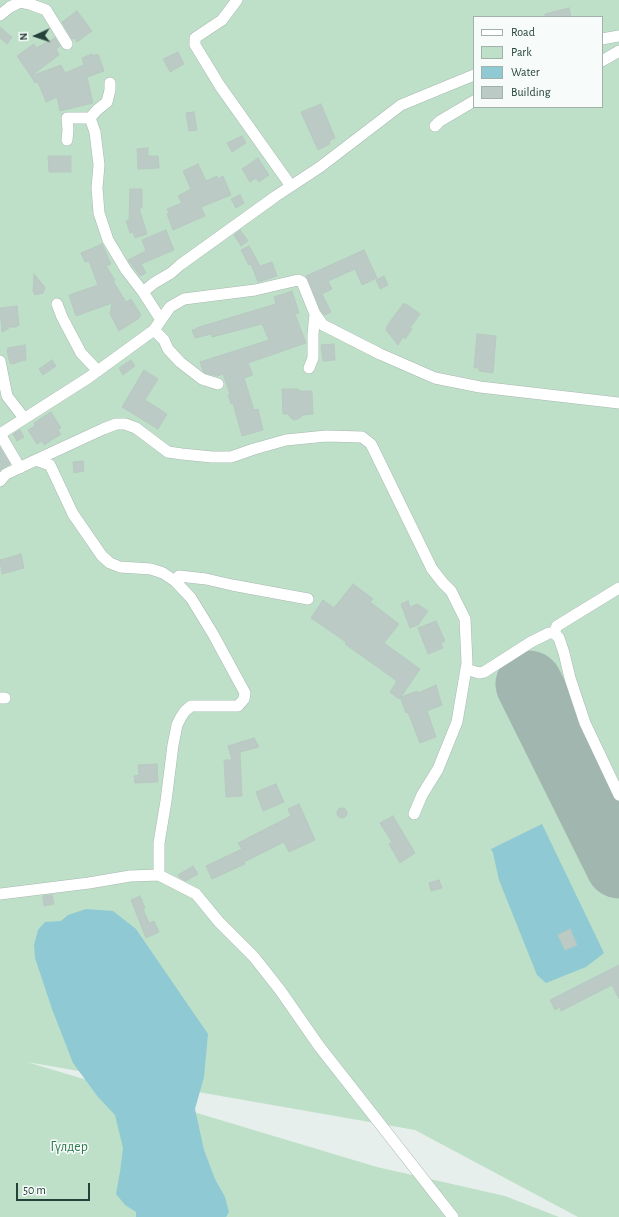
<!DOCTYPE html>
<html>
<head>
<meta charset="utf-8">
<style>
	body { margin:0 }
	#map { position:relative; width:619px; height:1217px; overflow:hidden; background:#e6efeb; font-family:"Alegreya Sans",sans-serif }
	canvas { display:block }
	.legend { position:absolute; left:473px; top:16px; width:130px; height:92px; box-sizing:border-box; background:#f7fbf9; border:1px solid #a3b1ad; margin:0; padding:5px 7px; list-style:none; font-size:12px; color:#24423a }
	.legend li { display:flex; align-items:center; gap:8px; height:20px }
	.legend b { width:20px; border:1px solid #a3b1ad }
	.north { position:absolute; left:16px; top:16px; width:40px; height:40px; -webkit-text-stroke:3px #f7fbf9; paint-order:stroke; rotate:267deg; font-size:11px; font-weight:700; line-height:16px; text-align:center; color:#24423a }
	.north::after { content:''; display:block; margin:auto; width:14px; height:18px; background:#24423a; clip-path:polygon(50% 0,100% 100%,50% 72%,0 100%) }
	.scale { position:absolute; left:16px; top:1183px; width:74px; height:18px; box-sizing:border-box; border:2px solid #24423a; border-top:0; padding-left:5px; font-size:12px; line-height:14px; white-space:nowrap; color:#24423a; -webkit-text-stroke:3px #f7fbf9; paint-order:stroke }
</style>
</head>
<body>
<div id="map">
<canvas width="619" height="1217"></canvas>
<ul class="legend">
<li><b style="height:5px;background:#fff"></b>Road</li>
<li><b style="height:11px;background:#bfe0c8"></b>Park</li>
<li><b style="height:11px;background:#8ec9d4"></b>Water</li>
<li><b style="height:11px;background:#bbcac4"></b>Building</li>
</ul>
<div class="north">N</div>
<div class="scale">50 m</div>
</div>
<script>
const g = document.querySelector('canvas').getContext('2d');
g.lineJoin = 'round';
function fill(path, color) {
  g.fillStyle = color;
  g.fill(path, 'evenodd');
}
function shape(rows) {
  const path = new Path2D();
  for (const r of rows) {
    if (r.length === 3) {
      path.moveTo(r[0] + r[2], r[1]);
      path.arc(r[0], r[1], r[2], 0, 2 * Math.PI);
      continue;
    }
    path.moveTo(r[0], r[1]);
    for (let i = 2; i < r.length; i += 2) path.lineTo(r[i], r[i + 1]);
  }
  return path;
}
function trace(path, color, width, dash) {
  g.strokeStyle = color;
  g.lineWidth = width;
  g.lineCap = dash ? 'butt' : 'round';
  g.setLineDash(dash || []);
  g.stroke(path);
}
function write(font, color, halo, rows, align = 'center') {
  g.font = font + ' "Alegreya Sans",sans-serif';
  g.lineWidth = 3;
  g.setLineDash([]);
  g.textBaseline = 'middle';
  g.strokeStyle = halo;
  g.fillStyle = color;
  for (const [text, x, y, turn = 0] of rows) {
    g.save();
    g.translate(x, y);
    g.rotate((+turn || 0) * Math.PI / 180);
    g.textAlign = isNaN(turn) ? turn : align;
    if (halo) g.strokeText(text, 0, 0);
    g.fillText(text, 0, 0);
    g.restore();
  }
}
fill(shape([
	[0,0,619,0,619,1217,578,1217,415,1130,27,1062,377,1167,505,1196,559,1217,0,1217],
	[474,17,602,17,602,107,474,107]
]), '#bfe0c8');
fill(shape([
	[542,824,604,953,586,967,546,983,537,975,499,880,493,853,491,849],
	[86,909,113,911,136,929,208,1034,204,1077,195,1109,204,1150,215,1179,225,1197,229,1212,226,1217,136,1217,136,1212,125,1205,116,1194,120,1172,123,1148,115,1115,98,1097,73,1063,52,1009,35,958,34,945,38,930,45,922,61,921,68,915]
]), '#8ec9d4');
trace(shape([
	[529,684,619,865]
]), '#a2b6b0', 67);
const building = shape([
	[569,8,571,17,545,17,545,14,569,8],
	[77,11,92,31,77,42,74,38,72,39,62,22,77,11],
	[0,27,12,37,7,44,0,38,0,27],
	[55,38,60,46,56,49,59,55,31,76,17,56,34,44,36,48,55,38],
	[178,52,184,64,170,72,163,59,178,52],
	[92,54,92,56,98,54,104,71,87,77,93,103,60,111,57,97,46,102,38,82,35,83,31,76,61,65,65,73,84,65,82,58,92,54],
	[321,104,335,138,329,141,330,144,318,150,301,112,321,104],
	[194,112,197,130,189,131,186,113,194,112],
	[242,136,246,143,232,152,227,143,242,136],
	[148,148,148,156,158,156,159,168,138,169,137,149,148,148],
	[48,156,71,156,71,172,49,172,48,156],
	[258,158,269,175,259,182,256,178,250,182,242,169,258,158],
	[198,164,206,181,217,176,218,179,223,176,231,195,201,207,205,216,173,230,167,214,169,213,167,209,182,203,178,196,191,189,183,171,198,164],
	[130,189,142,189,142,208,139,208,147,234,135,238,133,232,130,233,126,221,129,220,130,189],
	[240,195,244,203,236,208,231,199,240,195],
	[166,230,174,250,141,264,146,273,140,276,128,260,146,251,142,240,166,230],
	[240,230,248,241,241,246,234,235,240,230],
	[102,244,111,264,106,266,115,280,113,281,126,302,131,299,141,315,138,319,119,331,110,314,112,303,76,316,69,295,98,285,89,261,85,262,81,253,102,244],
	[249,246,260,266,272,262,277,276,258,282,251,264,249,265,241,250,249,246],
	[364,250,377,278,362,285,355,269,328,281,332,289,322,294,331,312,325,315,321,311,308,279,306,276,364,250],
	[34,274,45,287,43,293,35,295,33,291,34,274],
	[384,276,388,285,380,289,376,280,384,276],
	[292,291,299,313,295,314,306,343,248,363,253,375,244,378,254,410,258,409,263,430,242,436,233,403,231,404,228,395,230,394,223,374,217,376,205,373,203,371,200,362,269,340,262,324,212,337,211,334,195,338,192,330,196,329,196,328,276,304,274,297,292,291],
	[403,304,406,304,420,314,410,328,412,329,405,339,403,337,398,345,386,330,387,326,403,304],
	[17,306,19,325,16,327,9,327,8,329,2,332,0,308,17,306],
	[477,334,496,336,493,373,479,371,479,368,474,368,477,334],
	[334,344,335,360,323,361,321,345,334,344],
	[25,345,26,360,21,361,13,364,10,363,7,351,8,348,25,345],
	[52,360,56,366,43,375,39,369,52,360],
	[131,360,135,366,123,375,119,368,131,360],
	[144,370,158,379,145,400,167,414,158,429,122,407,144,370],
	[282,389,297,389,301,391,312,391,313,414,302,415,300,418,295,420,292,419,288,414,283,414,282,389],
	[51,412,61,428,58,430,61,434,44,445,42,441,37,444,28,430,35,426,34,423,51,412],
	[20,430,24,437,17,441,13,434,20,430],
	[0,448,10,464,0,470,0,448],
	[83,461,84,471,74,473,73,462,83,461],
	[21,554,24,568,2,574,0,560,21,554],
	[353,584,373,599,370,602,399,624,384,643,420,669,401,697,417,691,418,693,436,685,442,705,427,711,436,737,420,743,408,712,406,713,400,697,399,699,390,692,397,681,345,644,346,642,311,618,323,600,334,608,353,584],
	[408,601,410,607,417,604,428,611,418,625,410,628,401,604,408,601],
	[436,621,445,641,441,643,443,648,428,654,418,628,436,621],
	[254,738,259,747,240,752,242,796,226,797,224,760,232,760,228,746,254,738],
	[157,764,158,782,135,783,134,776,139,775,138,765,157,764],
	[276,784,284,802,263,811,256,792,276,784],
	[299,804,315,840,289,852,284,842,244,862,245,864,212,879,206,866,242,849,238,843,291,816,288,809,299,804],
	[342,813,5],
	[393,816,415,853,400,863,389,844,392,842,380,823,393,816],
	[193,866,198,874,186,881,179,877,178,875,193,866],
	[439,880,442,888,431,891,429,883,439,880],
	[52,895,54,904,44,906,43,896,52,895],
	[140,896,145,908,143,909,149,923,154,921,159,932,146,938,131,900,140,896],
	[570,929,577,945,565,950,558,935,570,929],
	[619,965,619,999,612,985,561,1011,560,1007,555,1010,550,1000,619,965]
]);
fill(building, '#bbcac4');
trace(building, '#b8c9c2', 1);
const minor = shape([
	[19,0,20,2,30,4,46,10,67,44],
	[237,0,222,20,195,38,195,45,220,86,291,186],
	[0,15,10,7,20,2],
	[602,39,619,36],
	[602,61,619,51],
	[90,118,97,110,107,102,110,90,110,83],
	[435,126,440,121,474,101],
	[67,140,68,130,67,118,90,118,95,132,99,165,97,188,99,213,108,240,126,270,143,292],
	[57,304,62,317,81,353,98,371],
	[161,320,143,292,154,283,171,273,180,265,276,196,320,167,401,105,474,75],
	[0,361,7,396,24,418],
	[309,368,313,358,313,334,315,314],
	[218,384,202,379,180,362,168,349,164,340,154,330,170,307,184,299,255,290,298,280,302,282,315,314,323,325,380,354,435,378,480,387,619,403],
	[0,434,88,378,154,330],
	[0,434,20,468],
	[0,481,6,474,36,460],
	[175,581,179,576,206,579,232,585,308,599],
	[619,588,557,626,554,633,559,638,564,653,570,678,585,723,619,795],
	[466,669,479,673,484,672,531,642,549,633,554,633],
	[0,698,5,698],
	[159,875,159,843,166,801,173,745,177,725,181,717,185,711,191,706,238,706,244,699,245,693,213,634,191,598,175,581,163,573,151,569,120,567,110,563,102,556,73,514,50,465,36,460,103,429,116,424,125,424,136,428,168,452,182,454,212,457,231,457,254,449,286,440,326,436,362,437,371,444,432,569,443,583,451,591,465,619,467,663,457,722,438,769,422,795,414,814],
	[0,894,89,883,130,876,159,875,196,894,219,922,254,957,280,990,319,1046,453,1217]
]);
trace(minor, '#a8b8b2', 12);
trace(minor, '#fff', 11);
write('14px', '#2d7a4b', '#f7fbf9', [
	["Гүлдер",69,1147]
]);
</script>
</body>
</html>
